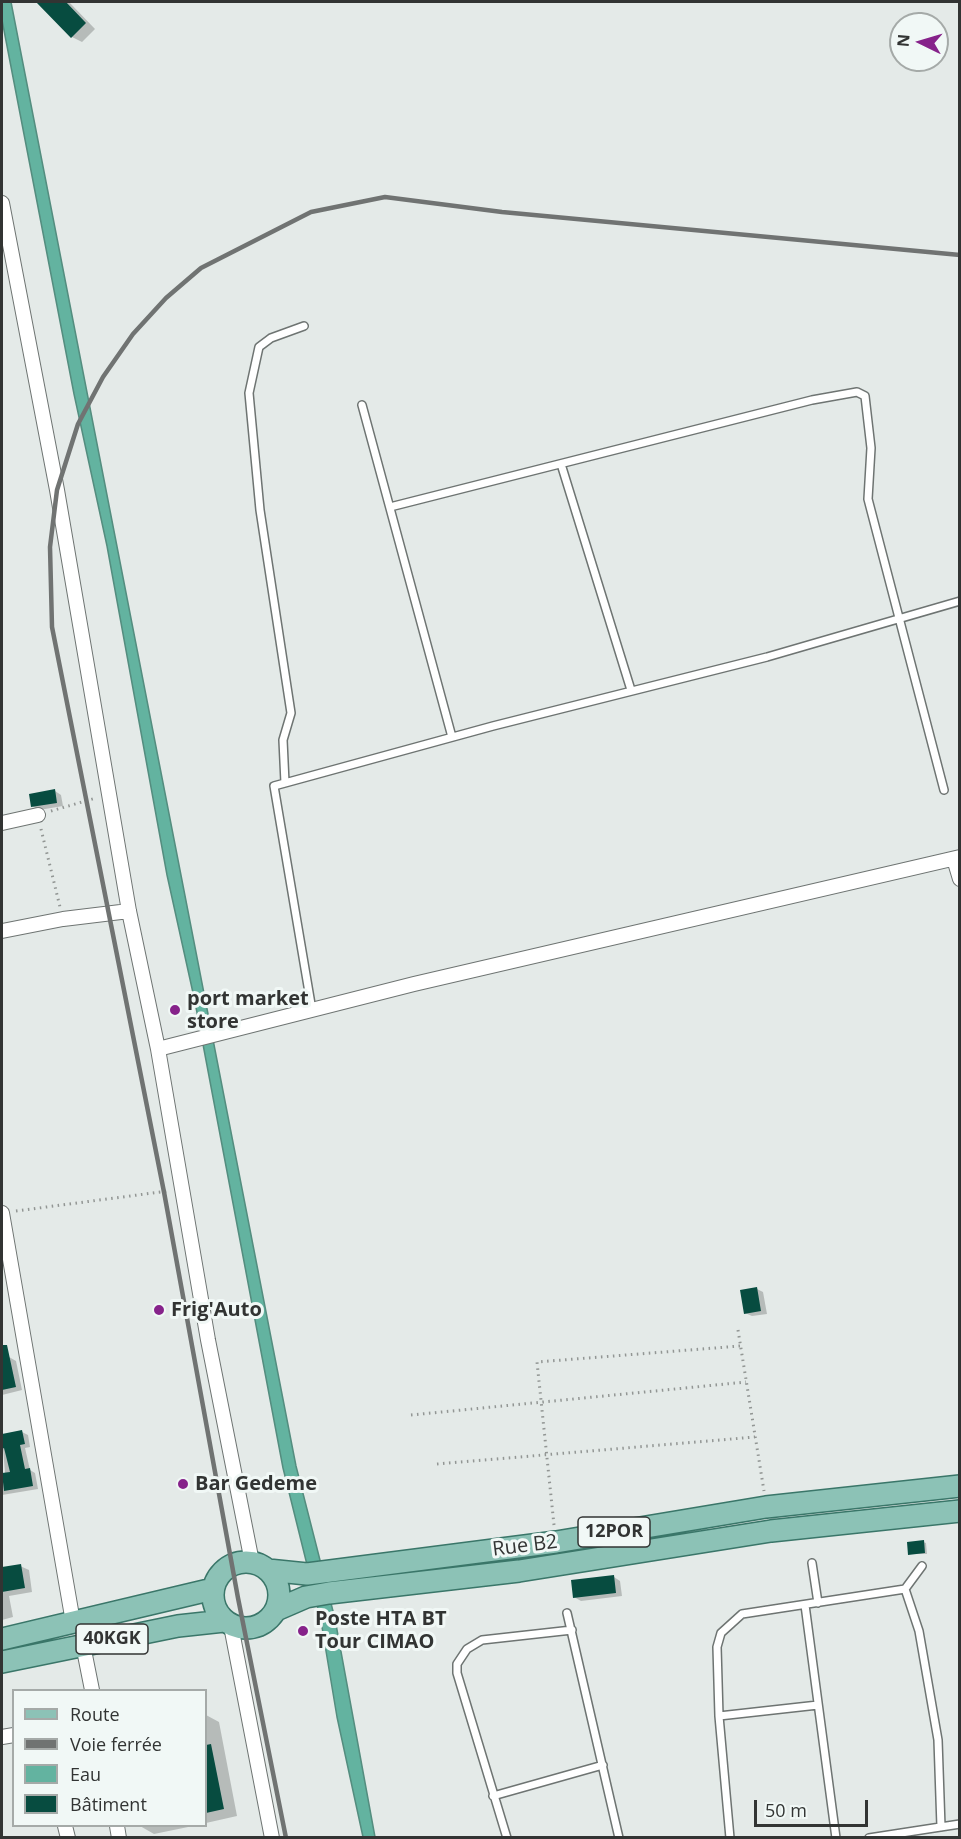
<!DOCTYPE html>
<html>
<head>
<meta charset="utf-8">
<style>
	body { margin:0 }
	#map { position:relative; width:961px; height:1839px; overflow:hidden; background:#e4eae8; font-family:"Open Sans",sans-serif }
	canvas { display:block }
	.frame { position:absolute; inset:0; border:3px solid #323433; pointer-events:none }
	.legend { position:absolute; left:12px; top:1689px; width:195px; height:138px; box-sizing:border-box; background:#f1f8f6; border:2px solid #a5aaa8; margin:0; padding:8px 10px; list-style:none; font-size:18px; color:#323433 }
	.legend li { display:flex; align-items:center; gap:12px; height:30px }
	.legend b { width:30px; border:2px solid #a5aaa8 }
	.north { position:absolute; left:889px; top:12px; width:60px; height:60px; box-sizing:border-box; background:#f1f8f6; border:2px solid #a5aaa8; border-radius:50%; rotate:275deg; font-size:16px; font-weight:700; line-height:24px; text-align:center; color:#323433 }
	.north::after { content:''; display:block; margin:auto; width:21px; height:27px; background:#86228a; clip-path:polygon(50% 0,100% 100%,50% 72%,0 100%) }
	.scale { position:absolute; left:754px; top:1800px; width:114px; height:27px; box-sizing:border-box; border:3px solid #323433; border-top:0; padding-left:8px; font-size:18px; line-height:21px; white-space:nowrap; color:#323433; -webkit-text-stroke:4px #f1f8f6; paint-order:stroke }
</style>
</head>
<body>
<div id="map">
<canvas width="961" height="1839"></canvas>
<div class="frame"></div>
<ul class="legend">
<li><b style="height:8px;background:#8cc2b6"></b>Route</li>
<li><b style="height:8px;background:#707372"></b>Voie ferrée</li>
<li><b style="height:16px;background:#63b3a0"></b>Eau</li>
<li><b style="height:16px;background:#074c40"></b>Bâtiment</li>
</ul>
<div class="north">N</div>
<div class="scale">50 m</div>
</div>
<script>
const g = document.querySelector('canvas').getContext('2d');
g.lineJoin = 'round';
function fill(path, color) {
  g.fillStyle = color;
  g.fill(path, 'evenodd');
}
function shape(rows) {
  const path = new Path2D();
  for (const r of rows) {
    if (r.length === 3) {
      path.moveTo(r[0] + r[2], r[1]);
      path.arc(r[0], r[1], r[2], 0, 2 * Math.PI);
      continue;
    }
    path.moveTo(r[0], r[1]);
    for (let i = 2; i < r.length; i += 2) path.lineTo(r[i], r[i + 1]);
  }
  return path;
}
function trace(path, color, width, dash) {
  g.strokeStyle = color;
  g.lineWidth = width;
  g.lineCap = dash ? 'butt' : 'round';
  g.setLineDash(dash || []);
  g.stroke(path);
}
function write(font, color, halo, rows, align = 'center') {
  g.font = font + ' "Open Sans",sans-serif';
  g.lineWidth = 6;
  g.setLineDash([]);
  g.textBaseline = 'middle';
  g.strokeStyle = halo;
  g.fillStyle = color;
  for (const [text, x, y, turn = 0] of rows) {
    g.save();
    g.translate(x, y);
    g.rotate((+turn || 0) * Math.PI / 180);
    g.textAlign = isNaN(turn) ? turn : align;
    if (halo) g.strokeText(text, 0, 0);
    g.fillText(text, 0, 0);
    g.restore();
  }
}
const water = shape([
	[2,2,11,2,296,1466,335,1619,375,1837,363,1837,337,1717,321,1621,283,1468,195,1002,167,875,107,546,74,394,2,20,2,2]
]);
fill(water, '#63b3a0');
trace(water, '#548d7f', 1.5);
fill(shape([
	[39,2,69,2,95,29,82,42,72,37],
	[55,791,61,795,63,806,39,810,32,806],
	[757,1289,763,1292,767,1314,752,1316,745,1313],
	[9,1357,16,1361,22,1390,2,1395,2,1359],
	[22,1432,28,1435,30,1447,25,1448,30,1470,35,1473,38,1489,2,1495,2,1474,5,1473,2,1436],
	[923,1542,926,1543,927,1554,909,1554],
	[20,1566,29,1570,32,1592,9,1596,13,1617,2,1620,2,1569],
	[614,1577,620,1581,622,1596,581,1601,574,1597],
	[206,1715,219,1722,237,1816,206,1823],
	[140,1826,193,1826,154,1834]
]), '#0003');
fill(shape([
	[36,2,66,2,86,23,71,38],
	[55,789,57,803,31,807,29,794],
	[757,1287,761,1311,744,1314,740,1290],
	[2,1345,7,1345,16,1387,2,1390],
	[22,1430,25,1444,20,1445,25,1469,30,1468,33,1486,4,1491,2,1473,10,1472,4,1448,2,1449,2,1434],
	[924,1540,925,1553,908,1555,907,1542],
	[21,1564,25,1588,2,1592,2,1567],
	[614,1575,616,1593,573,1598,571,1580],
	[211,1744,224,1809,206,1813,206,1745]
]), '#074c40');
const lane = shape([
	[362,405,452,737],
	[561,464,631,690],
	[390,507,812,400,857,392,865,396,871,448,868,499,944,790],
	[285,783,283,740,291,713,260,510,249,393,259,347,271,338,304,326],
	[312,1010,274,786,493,726,767,657,960,601],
	[812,1563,818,1603],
	[905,1589,919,1631,938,1740,941,1827],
	[805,1605,836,1838],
	[567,1613,619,1838],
	[719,1716,818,1705],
	[493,1796,603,1765],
	[507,1838,457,1673,457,1664,467,1649,482,1640,572,1630],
	[730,1838,719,1716,717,1647,721,1633,742,1614,905,1589,922,1566],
	[869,1838,960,1824]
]);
const street = shape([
	[2,203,57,490,129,911,158,1049,208,1340,252,1562],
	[2,823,38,815],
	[954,859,960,879],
	[2,931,63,919,129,911],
	[158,1049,414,984,960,857],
	[2,1213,73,1622],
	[231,1626,272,1838],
	[83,1645,92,1690],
	[2,1737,14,1735],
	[65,1826,68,1838],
	[117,1826,119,1838]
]);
const primary = shape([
	[246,1595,33],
	[268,1570,307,1574,556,1542,766,1507,960,1486],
	[276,1610,306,1597,329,1593,519,1571,771,1531,960,1511],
	[2,1639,213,1589],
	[2,1662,178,1626,224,1621]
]);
trace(lane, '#6e7472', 10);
trace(street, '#6e7472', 16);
trace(primary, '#3a7669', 24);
trace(shape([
	[51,811,96,798],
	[41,829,60,907],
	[16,1211,168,1191],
	[738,1330,764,1491],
	[411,1415,746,1382],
	[437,1464,755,1437],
	[554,1525,537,1362,740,1346]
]), '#929694', 3, [1.5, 4.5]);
trace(lane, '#fff', 7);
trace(street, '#fff', 14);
trace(primary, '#8cc2b6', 21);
trace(shape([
	[286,1838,238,1598,164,1192,52,627,50,547,57,490,78,424,103,377,133,334,166,298,201,268,311,212,385,197,502,212,960,255]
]), '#707372', 4.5);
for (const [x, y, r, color] of [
	[175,1010,6,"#86228a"],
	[159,1310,6,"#86228a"],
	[183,1484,6,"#86228a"],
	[303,1631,6,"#86228a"]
]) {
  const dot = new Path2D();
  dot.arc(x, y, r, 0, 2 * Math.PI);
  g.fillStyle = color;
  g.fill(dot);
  trace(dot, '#f1f8f6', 2);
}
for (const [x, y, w] of [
	[614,1532,72],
	[112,1639,72]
]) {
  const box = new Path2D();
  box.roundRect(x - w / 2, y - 15, w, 30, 4.5);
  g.fillStyle = '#f1f8f6';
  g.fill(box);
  trace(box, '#323433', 1.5);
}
write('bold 18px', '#323433', null, [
	["12POR",614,1532],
	["40KGK",112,1639]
]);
write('bold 20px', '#323433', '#f1f8f6', [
	["port market",187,999],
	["store",187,1022],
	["Frig'Auto",171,1310],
	["Bar Gedeme",195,1484],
	["Poste HTA BT",315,1619],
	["Tour CIMAO",315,1642]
], 'left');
write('20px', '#323433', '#f1f8f6', [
	["Rue B2",525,1546,-7]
]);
</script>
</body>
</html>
